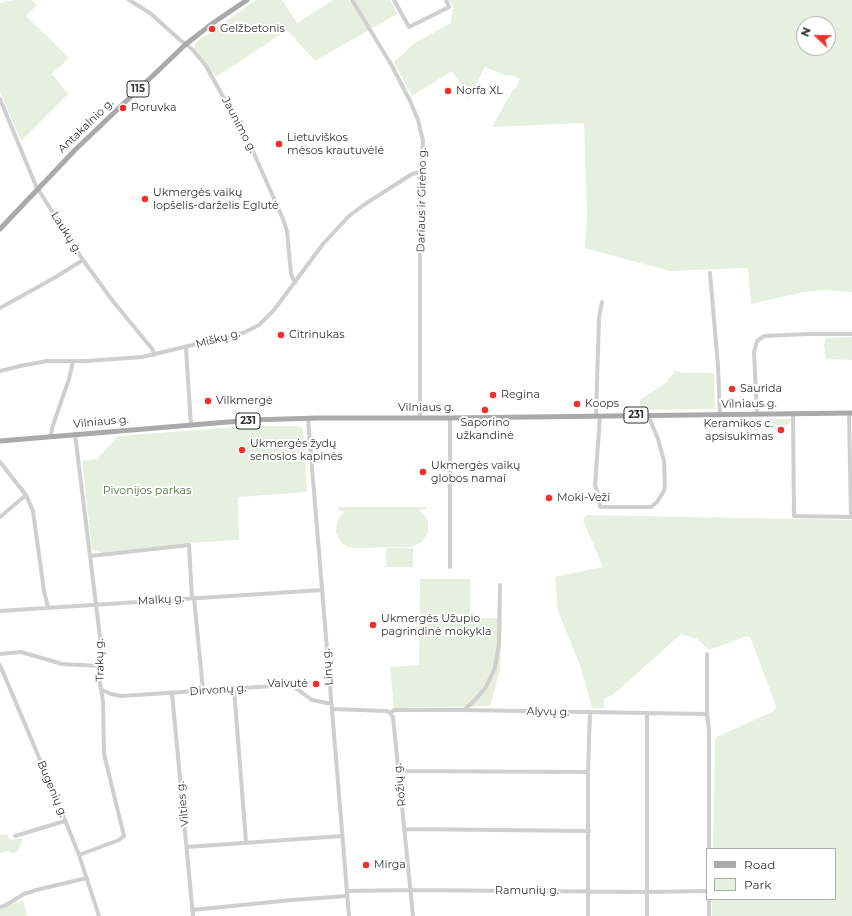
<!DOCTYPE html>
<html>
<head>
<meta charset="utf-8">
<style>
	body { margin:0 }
	#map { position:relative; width:852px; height:916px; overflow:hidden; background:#fff; font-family:Montserrat,sans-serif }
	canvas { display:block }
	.legend { position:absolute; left:706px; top:848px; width:130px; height:52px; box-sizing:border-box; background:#fff; border:1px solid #adadad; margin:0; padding:5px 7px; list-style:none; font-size:12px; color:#323232 }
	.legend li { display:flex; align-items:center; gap:8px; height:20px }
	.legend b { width:20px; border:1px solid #adadad }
	.north { position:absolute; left:796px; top:16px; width:40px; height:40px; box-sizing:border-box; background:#fff; border:1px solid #adadad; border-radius:50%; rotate:292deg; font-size:11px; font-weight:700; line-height:16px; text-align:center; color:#323232 }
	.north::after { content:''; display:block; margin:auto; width:14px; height:18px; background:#f1302c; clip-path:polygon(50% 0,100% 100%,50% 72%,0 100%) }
</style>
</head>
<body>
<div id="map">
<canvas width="852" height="916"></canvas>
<ul class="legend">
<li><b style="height:5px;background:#aaa"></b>Road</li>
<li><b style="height:11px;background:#e7efe0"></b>Park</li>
</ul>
<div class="north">N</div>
</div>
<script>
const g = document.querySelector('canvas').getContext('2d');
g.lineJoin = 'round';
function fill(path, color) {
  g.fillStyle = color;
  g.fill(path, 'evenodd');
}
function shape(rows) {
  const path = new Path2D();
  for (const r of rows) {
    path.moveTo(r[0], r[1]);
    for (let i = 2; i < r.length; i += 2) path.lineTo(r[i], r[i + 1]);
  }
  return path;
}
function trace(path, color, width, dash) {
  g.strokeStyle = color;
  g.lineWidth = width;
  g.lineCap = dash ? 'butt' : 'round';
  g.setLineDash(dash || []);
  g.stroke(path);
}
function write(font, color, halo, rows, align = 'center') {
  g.font = font + ' Montserrat,sans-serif';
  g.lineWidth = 4;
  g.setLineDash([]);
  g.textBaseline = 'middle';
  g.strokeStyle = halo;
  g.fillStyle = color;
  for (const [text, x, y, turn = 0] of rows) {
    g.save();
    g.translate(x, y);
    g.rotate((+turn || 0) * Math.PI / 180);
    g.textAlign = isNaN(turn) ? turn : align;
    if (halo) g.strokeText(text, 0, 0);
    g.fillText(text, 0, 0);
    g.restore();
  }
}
fill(shape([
	[14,0,32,0,37,5,26,16,69,58,52,74,68,94,21,141,0,91,0,3],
	[256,0,282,0,297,23,333,0,348,0,350,3,355,0,390,0,397,14,315,61,287,30,216,77,195,49,195,43],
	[449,0,852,0,852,292,829,290,804,292,751,304,748,268,669,271,585,248,587,214,584,123,492,127,514,88,516,89,520,79,512,75,507,76,485,67,469,98,452,71,412,96,394,62,416,42,451,23,453,7],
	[804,24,828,24,828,48,804,48],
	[852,337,852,360,826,359,824,345,826,338],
	[675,371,686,373,714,373,715,409,640,410,640,400,667,382],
	[765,419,791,419,791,421,787,425,773,425,768,423],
	[250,426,299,426,303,429,307,492,238,497,239,540,188,543,103,553,92,549,82,461,97,459,118,436],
	[339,507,427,507,427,509,419,510,426,517,428,522,428,533,422,542,412,547,354,548,348,547,342,543,336,533,337,521,340,516,345,511,339,511],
	[587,515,852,520,852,916,712,916,712,899,835,899,835,849,713,849,715,740,717,737,774,711,776,706,750,637,747,636,709,650,697,639,681,634,614,694,604,699,604,708,592,708,581,668,558,611,555,577,603,567,583,520],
	[386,548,413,548,413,567,386,567],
	[420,579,470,579,470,618,502,618,500,670,490,706,394,708,390,667,419,665],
	[7,834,10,840,22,838,22,842,17,852,12,853,7,851,0,853,0,835],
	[23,900,27,916,0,916,0,908]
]), '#e7efe0');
trace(shape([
	[129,0,150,13,180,40,192,49,206,66,252,149,283,219,287,231,291,274,295,283],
	[352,0,392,66,410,101,418,120,423,141,420,184,420,418],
	[394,0,409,27,449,7,446,0],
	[0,99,36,186,83,260,112,300,153,350,154,355],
	[710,273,718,366,720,415],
	[0,308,54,278,83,260],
	[186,348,191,425],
	[0,371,20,366,47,361,86,361,142,357,243,333,259,325,274,310,323,244,349,216,365,204,412,174,421,172],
	[793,413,794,516,852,517],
	[849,413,851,517],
	[757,414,754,352,757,341,764,336,809,334,852,334],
	[596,416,599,317,602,302],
	[600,416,595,486,597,490,600,507,651,507,657,502,664,491,665,485,664,461,658,439,648,415],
	[308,419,349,916],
	[75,434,100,637,99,677,103,701,104,754,124,836,119,840,79,855],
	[51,436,52,428,69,379,73,361],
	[0,462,26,495,33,511,44,591,48,607],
	[0,517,26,495],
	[91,556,189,545,192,598],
	[450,567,450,418],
	[194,598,203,690],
	[0,611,322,590],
	[0,654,21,652,62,664,99,666],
	[707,654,707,714,709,730,709,849],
	[0,665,57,800,79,855,99,916],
	[234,689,246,842],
	[102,690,111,694,121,696,288,685,294,687,312,700,327,703,331,703],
	[172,693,193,916],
	[332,709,387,711,390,713,393,717,413,916],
	[464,710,476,699,486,687,495,668,499,643,500,585],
	[390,713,394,710,463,710,707,714],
	[647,713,647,916],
	[398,771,588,772],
	[404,829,589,831],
	[15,836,65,821],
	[187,847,342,836],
	[347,891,411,890,647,892,707,891],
	[0,907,6,905,24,894,36,890,87,878],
	[192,910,292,900,347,896],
	[588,916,588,772,590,712],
	[709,916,709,899]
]), '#cfcfcf', 4);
trace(shape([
	[0,229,75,150,186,44,213,23,247,0],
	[0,441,252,420,318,418,450,418,852,413]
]), '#aaa', 5);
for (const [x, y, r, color] of [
	[212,29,4,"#f1302c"],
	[448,91,4,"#f1302c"],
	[123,108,4,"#f1302c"],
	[279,144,4,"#f1302c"],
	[145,199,4,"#f1302c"],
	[281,335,4,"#f1302c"],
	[732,389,4,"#f1302c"],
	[493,395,4,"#f1302c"],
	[208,401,4,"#f1302c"],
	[577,404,4,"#f1302c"],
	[485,410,4,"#f1302c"],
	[781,430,4,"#f1302c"],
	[242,450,4,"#f1302c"],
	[423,472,4,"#f1302c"],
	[549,498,4,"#f1302c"],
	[373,625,4,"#f1302c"],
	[316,684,4,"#f1302c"],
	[366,865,4,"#f1302c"]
]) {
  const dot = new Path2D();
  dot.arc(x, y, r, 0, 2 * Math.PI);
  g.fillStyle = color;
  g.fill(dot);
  trace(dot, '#fff', 1.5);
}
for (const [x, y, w] of [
	[138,89,22],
	[636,415,24],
	[248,421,24]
]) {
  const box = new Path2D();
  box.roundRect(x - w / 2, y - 8, w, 16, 3);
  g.fillStyle = '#fff';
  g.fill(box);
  trace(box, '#323232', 1);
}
write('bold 10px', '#323232', null, [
	["115",138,89],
	["231",636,415],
	["231",248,421]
]);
write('11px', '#323232', '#fff', [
	["Gelžbetonis",220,29],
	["Norfa XL",456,91],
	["Poruvka",131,108],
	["Lietuviškos",287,138],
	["mėsos krautuvėlė",287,151],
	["Ukmergės vaikų",153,193],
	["lopšelis-darželis Eglutė",153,206],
	["Citrinukas",289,335],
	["Saurida",740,389],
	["Regina",501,395],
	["Vilkmergė",216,401],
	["Koops",585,404],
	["Saporino",485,423,"center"],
	["užkandinė",485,436,"center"],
	["Keramikos c.",773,424,"right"],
	["apsisukimas",773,437,"right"],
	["Ukmergės žydų",250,444],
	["senosios kapinės",250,457],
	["Ukmergės vaikų",431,466],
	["globos namai",431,479],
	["Moki-Veži",557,498],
	["Ukmergės Užupio",381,619],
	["pagrindinė mokykla",381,632],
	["Vaivutė",308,684,"right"],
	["Mirga",374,865]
], 'left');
write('11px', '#323232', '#fff', [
	["Jaunimo g.",239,125,62],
	["Antakalnio g.",86,126,-44],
	["Dariaus ir Girėno g.",422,200,-89],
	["Laukų g.",66,233,58],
	["Miškų g.",218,339,-15],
	["Vilniaus g.",749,404,-1],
	["Vilniaus g.",426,408],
	["Vilniaus g.",101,422,-5],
	["Malkų g.",161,600,-4],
	["Trakų g.",100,660,-91],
	["Linų g.",328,667,-95],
	["Dirvonų g.",218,690,-4],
	["Alyvų g.",548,712,1],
	["Rožių g.",400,785,-96],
	["Bugenių g.",52,789,67],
	["Vilties g.",183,804,-96],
	["Ramunių g.",527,891]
]);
write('11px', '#50723b', '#fff', [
	["Pivonijos parkas",147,491]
]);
</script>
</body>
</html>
